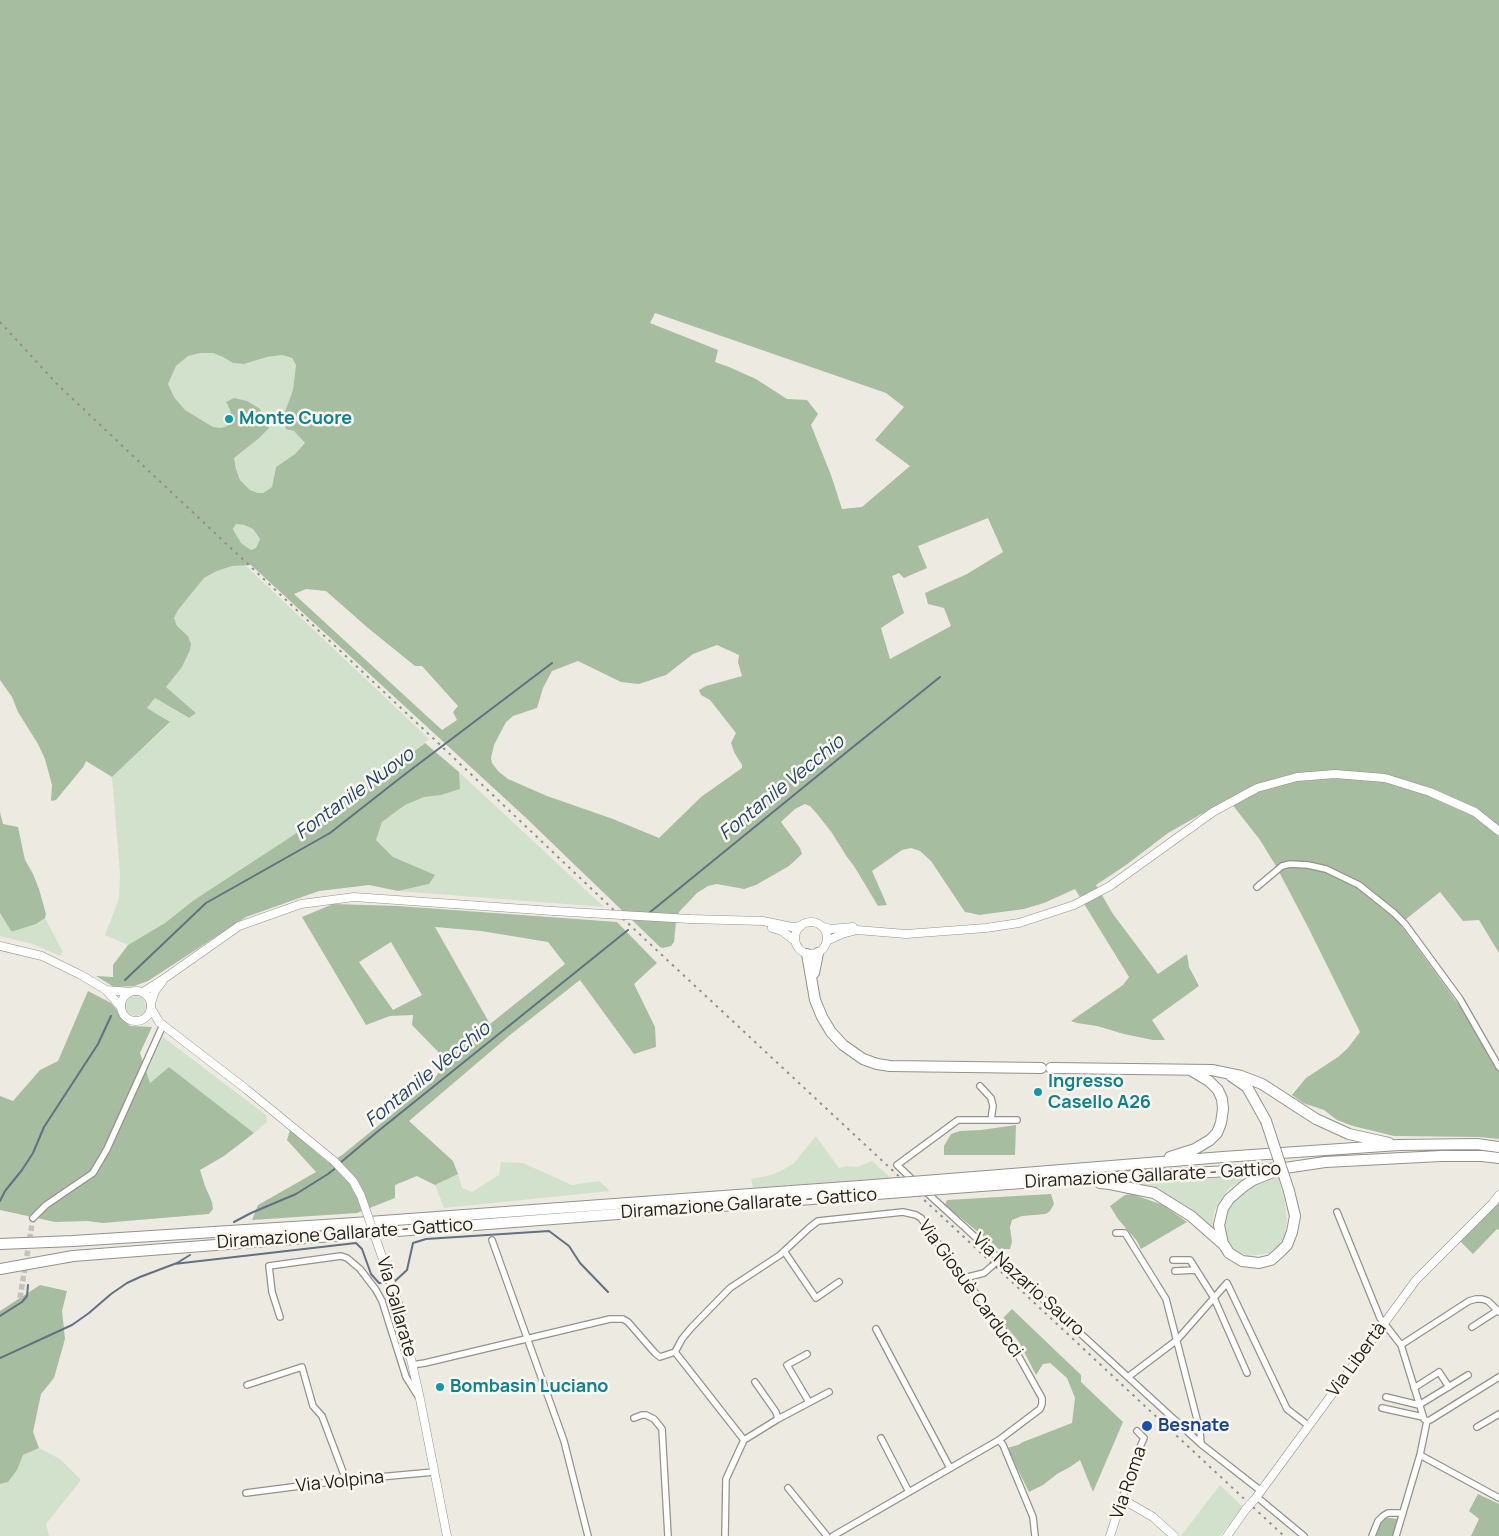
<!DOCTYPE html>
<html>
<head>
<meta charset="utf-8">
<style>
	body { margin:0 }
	canvas { display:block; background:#edeae2 }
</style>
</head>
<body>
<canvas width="1499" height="1536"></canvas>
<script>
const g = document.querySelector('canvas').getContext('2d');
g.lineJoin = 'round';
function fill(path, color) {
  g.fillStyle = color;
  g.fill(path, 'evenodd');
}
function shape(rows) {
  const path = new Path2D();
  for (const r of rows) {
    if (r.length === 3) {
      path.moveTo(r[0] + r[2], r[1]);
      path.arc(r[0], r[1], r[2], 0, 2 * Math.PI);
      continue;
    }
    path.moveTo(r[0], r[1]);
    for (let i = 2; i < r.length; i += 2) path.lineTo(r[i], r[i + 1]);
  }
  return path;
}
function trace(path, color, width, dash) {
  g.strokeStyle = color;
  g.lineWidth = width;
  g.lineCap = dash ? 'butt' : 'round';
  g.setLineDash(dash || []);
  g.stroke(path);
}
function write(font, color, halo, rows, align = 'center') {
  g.font = font + ' Manrope,sans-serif';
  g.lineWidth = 5;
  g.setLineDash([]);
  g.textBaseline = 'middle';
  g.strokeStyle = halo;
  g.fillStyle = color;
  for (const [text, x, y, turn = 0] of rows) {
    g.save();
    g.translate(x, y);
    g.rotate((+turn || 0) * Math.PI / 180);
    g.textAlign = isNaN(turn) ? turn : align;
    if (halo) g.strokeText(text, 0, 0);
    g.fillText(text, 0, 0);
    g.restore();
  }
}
fill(shape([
	[201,353,213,353,223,357,233,363,244,364,267,357,282,355,292,358,296,366,293,390,284,414,294,431,305,443,295,454,276,467,272,487,263,493,258,493,250,490,240,480,236,469,234,458,258,439,226,402,230,410,232,422,227,426,221,428,213,427,185,410,174,397,168,384,176,366,188,356],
	[236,524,244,525,253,529,260,539,256,548,251,550,241,543,233,528],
	[245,565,429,739,397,764,286,840,194,900,165,923,128,945,105,935,119,898,120,873,112,777,170,723,147,708,155,698,188,718,196,713,166,687,182,667,190,650,191,644,188,636,177,626,174,618,178,610,204,578,217,571,232,566],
	[459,772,604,907,398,891,429,884,411,865,393,857,376,840,382,822,405,805,424,796,441,795,460,789],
	[0,913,11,931,14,931,36,924,45,918,63,952,60,956,33,944,0,936],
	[136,1006,10],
	[163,1037,266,1115,267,1122,254,1133,169,1067,150,1083,146,1071],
	[816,1136,839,1168,847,1166,858,1167,872,1161,891,1178,753,1188,751,1179,771,1175,781,1171,794,1163],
	[501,1162,523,1163,572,1185,599,1181,610,1191,444,1208,435,1185,458,1174,462,1188,472,1192,499,1175],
	[1252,1175,1229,1188,1222,1198,1214,1211,1213,1230,1191,1211,1176,1201,1156,1191,1133,1184],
	[1278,1176,1285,1202,1287,1222,1285,1234,1279,1245,1270,1253,1249,1256,1234,1251,1228,1243,1223,1228,1225,1213,1233,1200,1244,1190,1263,1180],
	[39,1448,60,1459,81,1480,46,1524,49,1536,0,1536,0,1484,8,1482,17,1470,23,1455],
	[1220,1485,1243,1507,1220,1536,1181,1536]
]), '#d2e1cc');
fill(shape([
	[0,0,1499,0,1499,953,1479,920,1463,921,1440,892,1400,924,1472,1023,1499,1072,1499,1139,1480,1137,1394,1136,1353,1126,1337,1120,1324,1110,1303,1103,1292,1095,1306,1078,1338,1057,1348,1048,1360,1032,1309,929,1276,866,1260,840,1228,799,1168,833,1126,865,1096,885,1113,914,1158,974,1187,954,1189,967,1199,986,1152,1020,1165,1040,1153,1040,1124,1034,1097,1026,1077,1023,1071,1021,1123,985,1129,977,1075,889,1044,903,1024,909,979,915,971,913,965,912,931,861,920,851,911,848,902,850,872,871,887,905,878,906,854,866,847,857,832,833,818,815,810,806,805,804,795,809,781,822,800,848,802,854,789,866,756,885,744,889,717,884,708,886,697,893,679,912,676,922,674,942,671,946,663,948,660,947,524,816,251,565,232,566,217,571,204,578,178,610,174,618,177,626,188,636,191,644,190,650,182,667,166,687,196,713,189,718,155,698,147,708,170,722,112,777,86,761,84,766,56,800,52,801,51,800,52,785,45,759,38,744,18,712,12,697,0,680],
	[655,313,886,393,904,407,875,440,910,466,862,507,842,509,831,475,811,425,818,414,807,400,787,399,756,379,729,367,715,362,718,350,650,323],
	[201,353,213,353,223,357,233,363,244,364,267,357,282,355,292,358,296,365,293,390,284,414,286,429,294,431,305,443,295,454,276,467,272,487,263,493,258,493,250,490,240,480,236,469,234,458,258,439,269,428,260,409,247,401,234,398,226,402,230,410,232,422,227,426,221,428,213,427,185,410,174,397,168,384,176,366,188,356],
	[988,518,1003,552,967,574,925,593,928,604,944,608,951,626,890,659,881,628,904,613,892,576,899,573,904,578,927,568,918,546],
	[236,524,244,525,253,529,260,539,256,548,251,550,241,543,233,529],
	[306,589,326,591,368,628,415,666,422,666,458,706,453,712,457,720,442,730,294,594],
	[717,645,739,655,738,662,742,676,706,686,699,690,701,695,710,700,736,733,731,743,734,752,742,765,742,768,701,797,659,838,613,819,547,796,508,779,498,771,492,763,491,758,494,745,506,722,513,716,537,708,543,688,552,671,578,661,621,682,639,684,666,675,693,654],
	[425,743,459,772,460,789,441,795,424,797,405,805,382,822,376,840,393,857,435,875,429,884,398,891,369,885,319,891,246,917,148,981,134,986,114,987,96,976,113,977,113,965,128,945,165,923,194,900,286,840,397,764],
	[0,812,3,824,18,827,25,860,33,874,39,889,46,914,45,918,36,924,14,931,11,931,0,913],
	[333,904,398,906,617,922,657,963,634,984,655,1027,656,1047,634,1054,580,980,510,1035,409,1121,453,1161,458,1174,435,1185,417,1176,395,1185,395,1198,357,1213,252,1220,258,1205,316,1172,287,1140,290,1130,329,1163,342,1155,432,1082,447,1061,412,1025,413,1015,390,1016,366,1025,302,917],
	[435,927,481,931,548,942,565,964,490,1024],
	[391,942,422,995,393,1010,359,962],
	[88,991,111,1003,130,1026,152,1027,140,1053,150,1083,169,1067,254,1133,224,1156,200,1170,205,1186,212,1202,213,1209,209,1214,103,1223,87,1221,55,1222,0,1210,0,1096,13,1101,40,1070,58,1061],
	[1016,1125,1015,1155,944,1155,944,1146,951,1134,960,1131,981,1130],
	[1051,1194,1054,1204,1050,1211,1046,1214,1022,1216,1012,1220,1010,1227,1012,1242,1010,1249,999,1249,945,1205,947,1200],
	[1132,1194,1163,1205,1187,1222,1141,1249,1137,1241,1118,1219,1110,1206,1125,1195],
	[1499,1202,1499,1230,1497,1229,1473,1254,1460,1241],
	[40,1285,67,1291,62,1311,65,1339,54,1378,41,1394,33,1432,39,1448,23,1455,17,1470,8,1482,0,1484,0,1311],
	[1012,1309,1081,1375,1081,1382,1123,1422,1093,1492,1080,1460,1070,1467,1057,1474,1043,1485,1029,1492,1007,1448,1018,1445,1023,1442,1072,1423,1075,1398,1067,1378,1050,1363,1043,1364,1036,1375,1019,1342,1001,1320],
	[1478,1494,1499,1504,1499,1536,1471,1536,1479,1519,1469,1511],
	[1389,1518,1397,1519,1394,1536,1376,1536,1381,1523,1385,1519]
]), '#a7bd9f');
trace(shape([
	[649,913,848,751,940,677],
	[125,980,206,903,330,833,404,775,552,663],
	[340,1163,377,1132,628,930],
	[0,1201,5,1191,22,1170,33,1153,44,1127,98,1044,111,1016],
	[234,1222,251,1213,296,1194,328,1174,337,1167],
	[174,1264,356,1243,362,1249,371,1274,379,1283,389,1283],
	[394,1282,407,1270,413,1243,426,1239,549,1231,569,1246,580,1263,608,1292],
	[0,1316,22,1302,27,1296,28,1285],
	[0,1358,72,1325,89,1313,111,1294,127,1283,140,1277,177,1263,190,1255]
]), '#627183', 2);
trace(shape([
	[20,1298,33,1218]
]), '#c4c2bb', 5.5, [5.5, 3]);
const street = shape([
	[1257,887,1282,866,1290,864,1308,865,1326,869,1359,885,1394,913,1405,924,1460,999,1499,1067],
	[980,1086,991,1098,993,1106,991,1120],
	[914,1181,897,1165,958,1120,1017,1120],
	[925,1191,1201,1444,1261,1491],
	[1337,1212,1380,1318,1401,1345,1424,1419,1427,1421,1420,1455,1396,1536],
	[33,1218,46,1205,93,1173,107,1149,163,1025],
	[1116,1233,1125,1233,1166,1299,1200,1431,1201,1444],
	[492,1240,564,1441,588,1536],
	[784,1251,816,1298,839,1282],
	[1173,1260,1190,1260,1214,1298,1247,1373],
	[1175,1271,1196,1270],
	[964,1278,984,1273,1000,1259],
	[280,1317,272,1292,269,1266,341,1256,347,1258,360,1269,376,1290,382,1301,406,1377,418,1396],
	[1472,1327,1498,1310],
	[876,1329,950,1468],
	[1401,1345,1469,1301,1476,1299,1482,1299,1488,1301,1499,1312],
	[675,1352,682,1339,691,1328,730,1288,780,1255,809,1228,818,1221,903,1212,916,1215,921,1218,939,1245,1005,1332,1042,1398,1042,1404,1040,1409,999,1440,833,1536],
	[675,1352,744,1440],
	[807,1354,787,1365,809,1402],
	[412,1365,425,1363,610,1319,623,1319,628,1322,655,1353,660,1357,675,1352],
	[1128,1377,1177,1340,1227,1283,1287,1409,1309,1426],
	[247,1385,302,1367,313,1406,322,1416,346,1480],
	[1414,1388,1439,1372,1449,1387],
	[1386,1397,1419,1405,1468,1375],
	[1382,1408,1423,1417],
	[634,1418,642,1415,646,1415,654,1419,662,1429,668,1536],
	[778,1419,829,1392],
	[1427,1421,1430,1420,1499,1377],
	[1477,1427,1499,1414],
	[881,1438,909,1492],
	[744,1440,778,1419,776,1412,755,1382],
	[999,1440,1003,1445,1033,1517,1035,1536],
	[1420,1455,1499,1498],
	[788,1488,827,1536],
	[246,1493,346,1480,434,1472],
	[1257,1497,1304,1536],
	[1122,1499,1140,1447,1144,1438,1137,1431],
	[725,1536,726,1479,744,1440],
	[1372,1536,1378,1521,1383,1516,1388,1513,1403,1513]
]);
const secondary = shape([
	[690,919,763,921,792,927,801,926],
	[811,938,16],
	[823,927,831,929,853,927],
	[772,928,782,931,795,941],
	[827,941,842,934,857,930,906,934,986,928,1019,923,1074,905,1110,886,1213,812,1257,788,1297,777,1335,774,1385,778,1430,792,1475,812,1499,831],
	[0,946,42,956,81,975,106,990,121,1007],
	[106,990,130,992],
	[136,1006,15],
	[143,992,165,978,239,926,301,904,354,897,553,911],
	[151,1003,155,991,162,982],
	[151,1008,159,1022,246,1089,334,1161,353,1181,361,1196],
	[399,1306,420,1399,447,1536],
	[1255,1499,1416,1280,1493,1203,1499,1195],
	[1110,1536,1122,1499,1153,1517,1174,1536],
	[1227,1536,1246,1509]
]);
const highway = shape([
	[807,954,815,1000,822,1017,831,1032,843,1045,863,1059,877,1064,890,1066,1041,1068],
	[814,973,818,953],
	[1051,1068,1212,1070,1241,1076,1262,1084,1316,1119,1349,1134,1389,1143],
	[1231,1076,1247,1087,1266,1121],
	[1170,1157,1195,1149,1210,1140,1217,1133,1221,1123,1223,1109,1222,1099,1218,1090,1209,1081,1192,1071],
	[937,1180,1223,1157,1399,1145,1477,1144,1499,1147],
	[1100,1183,1110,1184,1154,1193,1191,1216,1224,1245,1229,1253,1242,1261,1259,1263,1271,1260,1279,1253,1287,1245,1292,1232,1295,1216,1289,1191],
	[941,1189,1062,1180,1285,1168,1325,1162,1441,1156,1482,1156,1499,1158],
	[0,1244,73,1241,355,1223,860,1186],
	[1223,1244,1219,1225,1223,1208,1229,1199,1244,1186,1253,1180,1273,1172],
	[0,1269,73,1256,864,1195]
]);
trace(street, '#95928a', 8);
trace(secondary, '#95928a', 9);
trace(highway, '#95928a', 12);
trace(street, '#fff', 5.5);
trace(secondary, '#fff', 8);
trace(highway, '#fff', 10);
trace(shape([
	[0,322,57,384,151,473,435,740,618,914,1284,1536]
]), '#918f89', 2, [2.5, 5]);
const secondaryBridge = shape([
	[553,911,690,919],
	[361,1196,399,1306],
	[1246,1509,1255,1499]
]);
const highwayBridge = shape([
	[1266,1121,1289,1191],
	[860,1186,937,1180],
	[864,1195,941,1189]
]);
trace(secondaryBridge, '#95928a', 9, []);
trace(highwayBridge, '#95928a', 12, []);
trace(secondaryBridge, '#fff', 8);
trace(highwayBridge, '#fff', 10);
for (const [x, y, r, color] of [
	[229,419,5,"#0f9aa8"],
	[1038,1092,5,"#0f9aa8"],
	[440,1387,5,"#0f9aa8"],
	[1147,1426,6,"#1a4fb4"]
]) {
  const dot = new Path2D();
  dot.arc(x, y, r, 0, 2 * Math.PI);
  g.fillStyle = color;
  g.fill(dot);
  trace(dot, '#faf7ef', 2);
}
write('bold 18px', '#0d838f', '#faf7ef', [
	["Monte Cuore",239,419],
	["Ingresso",1048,1082],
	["Casello A26",1048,1103],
	["Bombasin Luciano",450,1387]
], 'left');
write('18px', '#22211e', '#faf7ef', [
	["Diramazione Gallarate - Gattico",1153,1176,-3],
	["Diramazione Gallarate - Gattico",749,1204,-4],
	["Diramazione Gallarate - Gattico",345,1234,-4],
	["Via Nazario Sauro",1028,1285,42],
	["Via Giosuè Carducci",970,1289,54],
	["Via Gallarate",396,1307,74],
	["Via Libertà",1357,1360,-54],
	["Via Volpina",340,1482,-6],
	["Via Roma",1129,1483,-71]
]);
write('bold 18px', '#164399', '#faf7ef', [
	["Besnate",1158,1426]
], 'left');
write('italic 19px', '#22446b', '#faf7ef', [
	["Fontanile Vecchio",782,788,-39],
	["Fontanile Nuovo",355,794,-36],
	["Fontanile Vecchio",428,1075,-39]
]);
</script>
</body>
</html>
